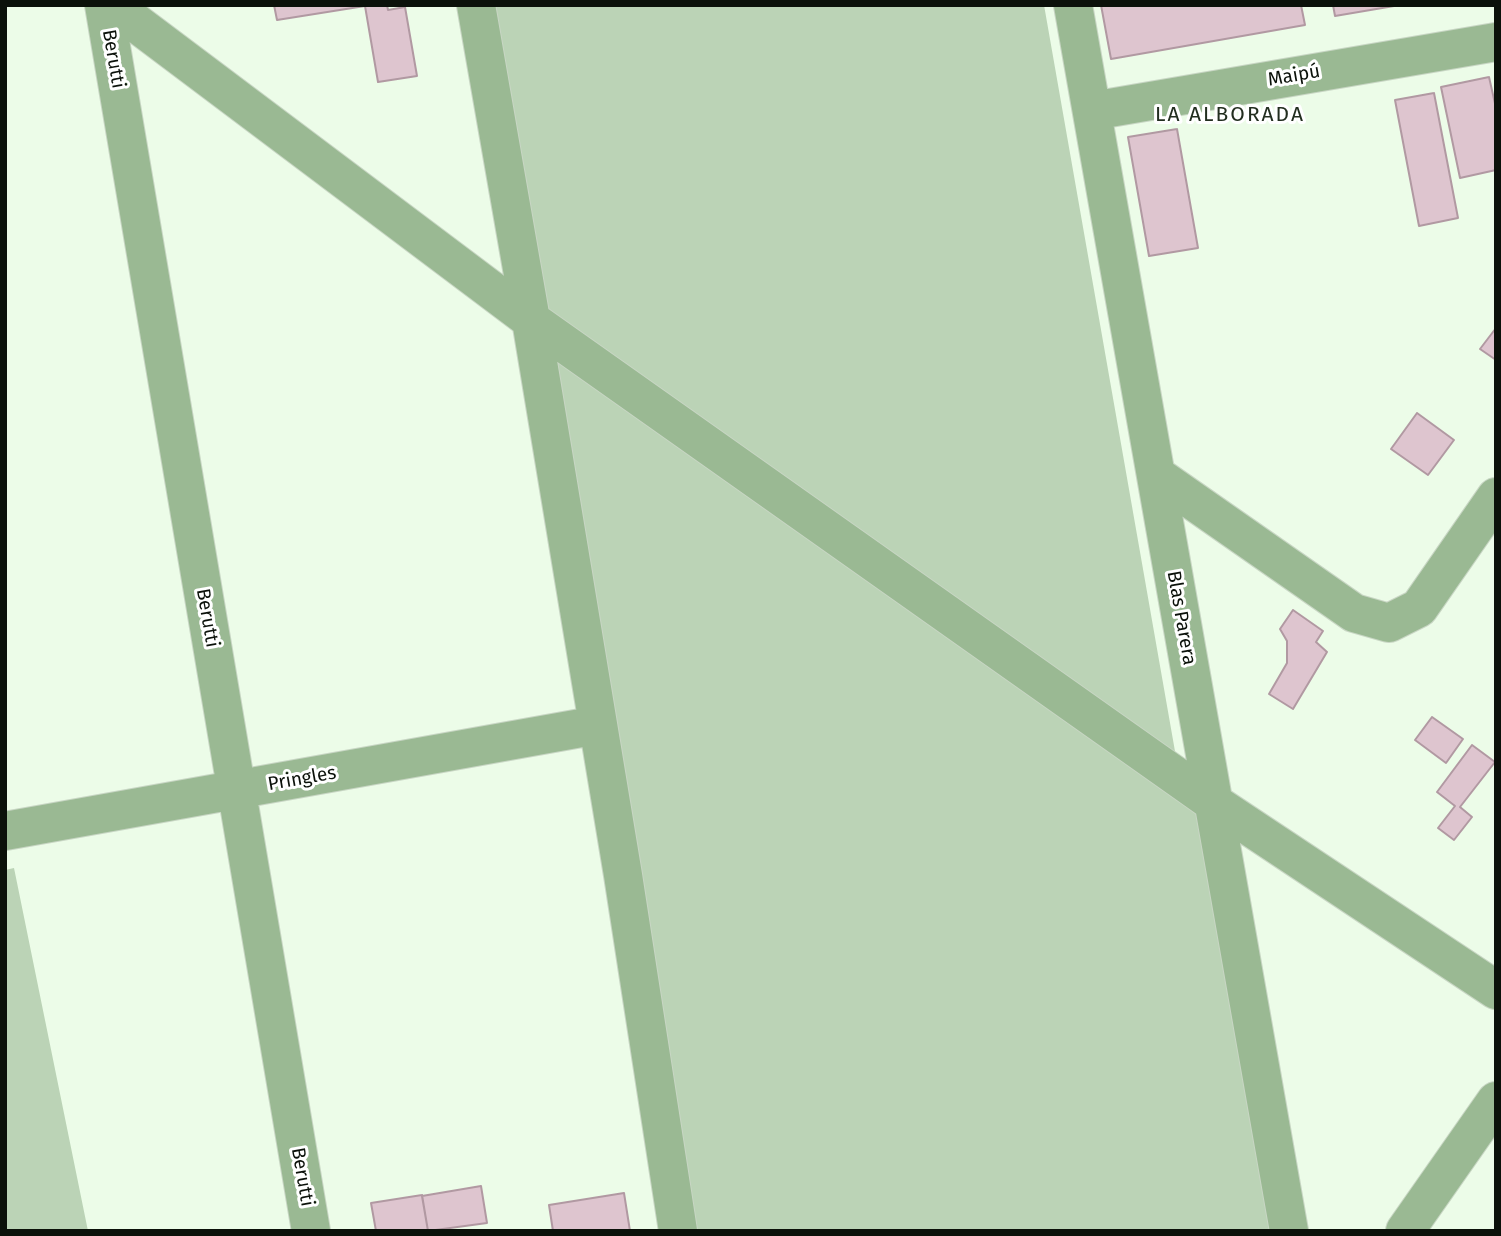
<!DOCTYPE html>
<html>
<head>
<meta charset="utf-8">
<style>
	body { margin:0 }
	#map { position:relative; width:1501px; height:1236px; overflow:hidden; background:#ecfce8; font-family:"Fira Sans",sans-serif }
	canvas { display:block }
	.frame { position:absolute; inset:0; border:7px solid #0b110a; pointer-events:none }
</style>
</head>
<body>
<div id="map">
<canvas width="1501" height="1236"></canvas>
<div class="frame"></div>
</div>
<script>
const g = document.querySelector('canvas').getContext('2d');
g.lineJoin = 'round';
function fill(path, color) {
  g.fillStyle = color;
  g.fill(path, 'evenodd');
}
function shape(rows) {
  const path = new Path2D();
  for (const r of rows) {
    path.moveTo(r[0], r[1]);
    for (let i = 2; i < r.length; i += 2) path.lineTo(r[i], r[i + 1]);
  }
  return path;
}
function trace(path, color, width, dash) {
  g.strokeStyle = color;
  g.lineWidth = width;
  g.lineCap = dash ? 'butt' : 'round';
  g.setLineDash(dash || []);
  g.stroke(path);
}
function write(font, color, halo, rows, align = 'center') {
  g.font = font + ' "Fira Sans",sans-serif';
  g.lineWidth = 6;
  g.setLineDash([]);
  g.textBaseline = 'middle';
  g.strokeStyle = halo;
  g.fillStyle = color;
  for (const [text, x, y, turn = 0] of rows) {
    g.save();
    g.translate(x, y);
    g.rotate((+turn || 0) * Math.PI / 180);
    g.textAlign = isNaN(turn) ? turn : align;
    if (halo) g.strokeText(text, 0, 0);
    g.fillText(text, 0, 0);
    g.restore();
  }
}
fill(shape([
	[495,5,1044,5,1176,757,545,315],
	[531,320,1214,803,1289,1231,687,1231],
	[14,868,88,1231,5,1231,5,870]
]), '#bbd3b6');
const building = shape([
	[274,5,387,5,388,10,405,7,417,76,378,82,365,6,277,20,274,5],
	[1101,5,1301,5,1305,25,1111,59,1101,5],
	[1333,5,1400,5,1335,16,1333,5],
	[1489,77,1496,108,1496,170,1460,178,1441,87,1489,77],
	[1434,93,1458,218,1419,226,1395,100,1434,93],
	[1177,129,1198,248,1149,256,1128,137,1177,129],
	[1496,328,1496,360,1480,349,1496,328],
	[1417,413,1454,440,1428,475,1391,449,1417,413],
	[1293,610,1323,631,1316,642,1327,652,1293,709,1269,694,1287,663,1287,641,1280,629,1293,610],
	[1432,717,1463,739,1446,763,1415,740,1432,717],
	[1472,745,1495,762,1460,807,1472,817,1454,840,1438,828,1455,806,1437,792,1472,745],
	[481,1186,487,1223,428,1231,422,1196,481,1186],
	[624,1193,630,1231,553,1231,549,1205,624,1193],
	[422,1195,428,1231,376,1231,371,1203,422,1195]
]);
fill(building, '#dec5cf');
trace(building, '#b199a2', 2);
const minor = shape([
	[104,5,311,1231],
	[112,5,531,320,1214,803,1496,990],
	[476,5,531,320,623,875,678,1231],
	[1073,5,1289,1231],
	[1092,111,1496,42],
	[1156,475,1354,613,1389,623,1419,608,1496,497],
	[5,831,598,725],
	[1405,1231,1496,1101]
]);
trace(minor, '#c8d6c4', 40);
trace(minor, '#9ab993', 38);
write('19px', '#0b110a', '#fff', [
	["Berutti",113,59,80],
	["Maipú",1294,76,-10],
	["Berutti",207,618,80],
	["Blas Parera",1181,618,80],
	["Pringles",302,779,-10],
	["Berutti",302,1177,80]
]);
g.letterSpacing = '2px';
write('21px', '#222e1f', '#fff', [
	["LA ALBORADA",1230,115]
]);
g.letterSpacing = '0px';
</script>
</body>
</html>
